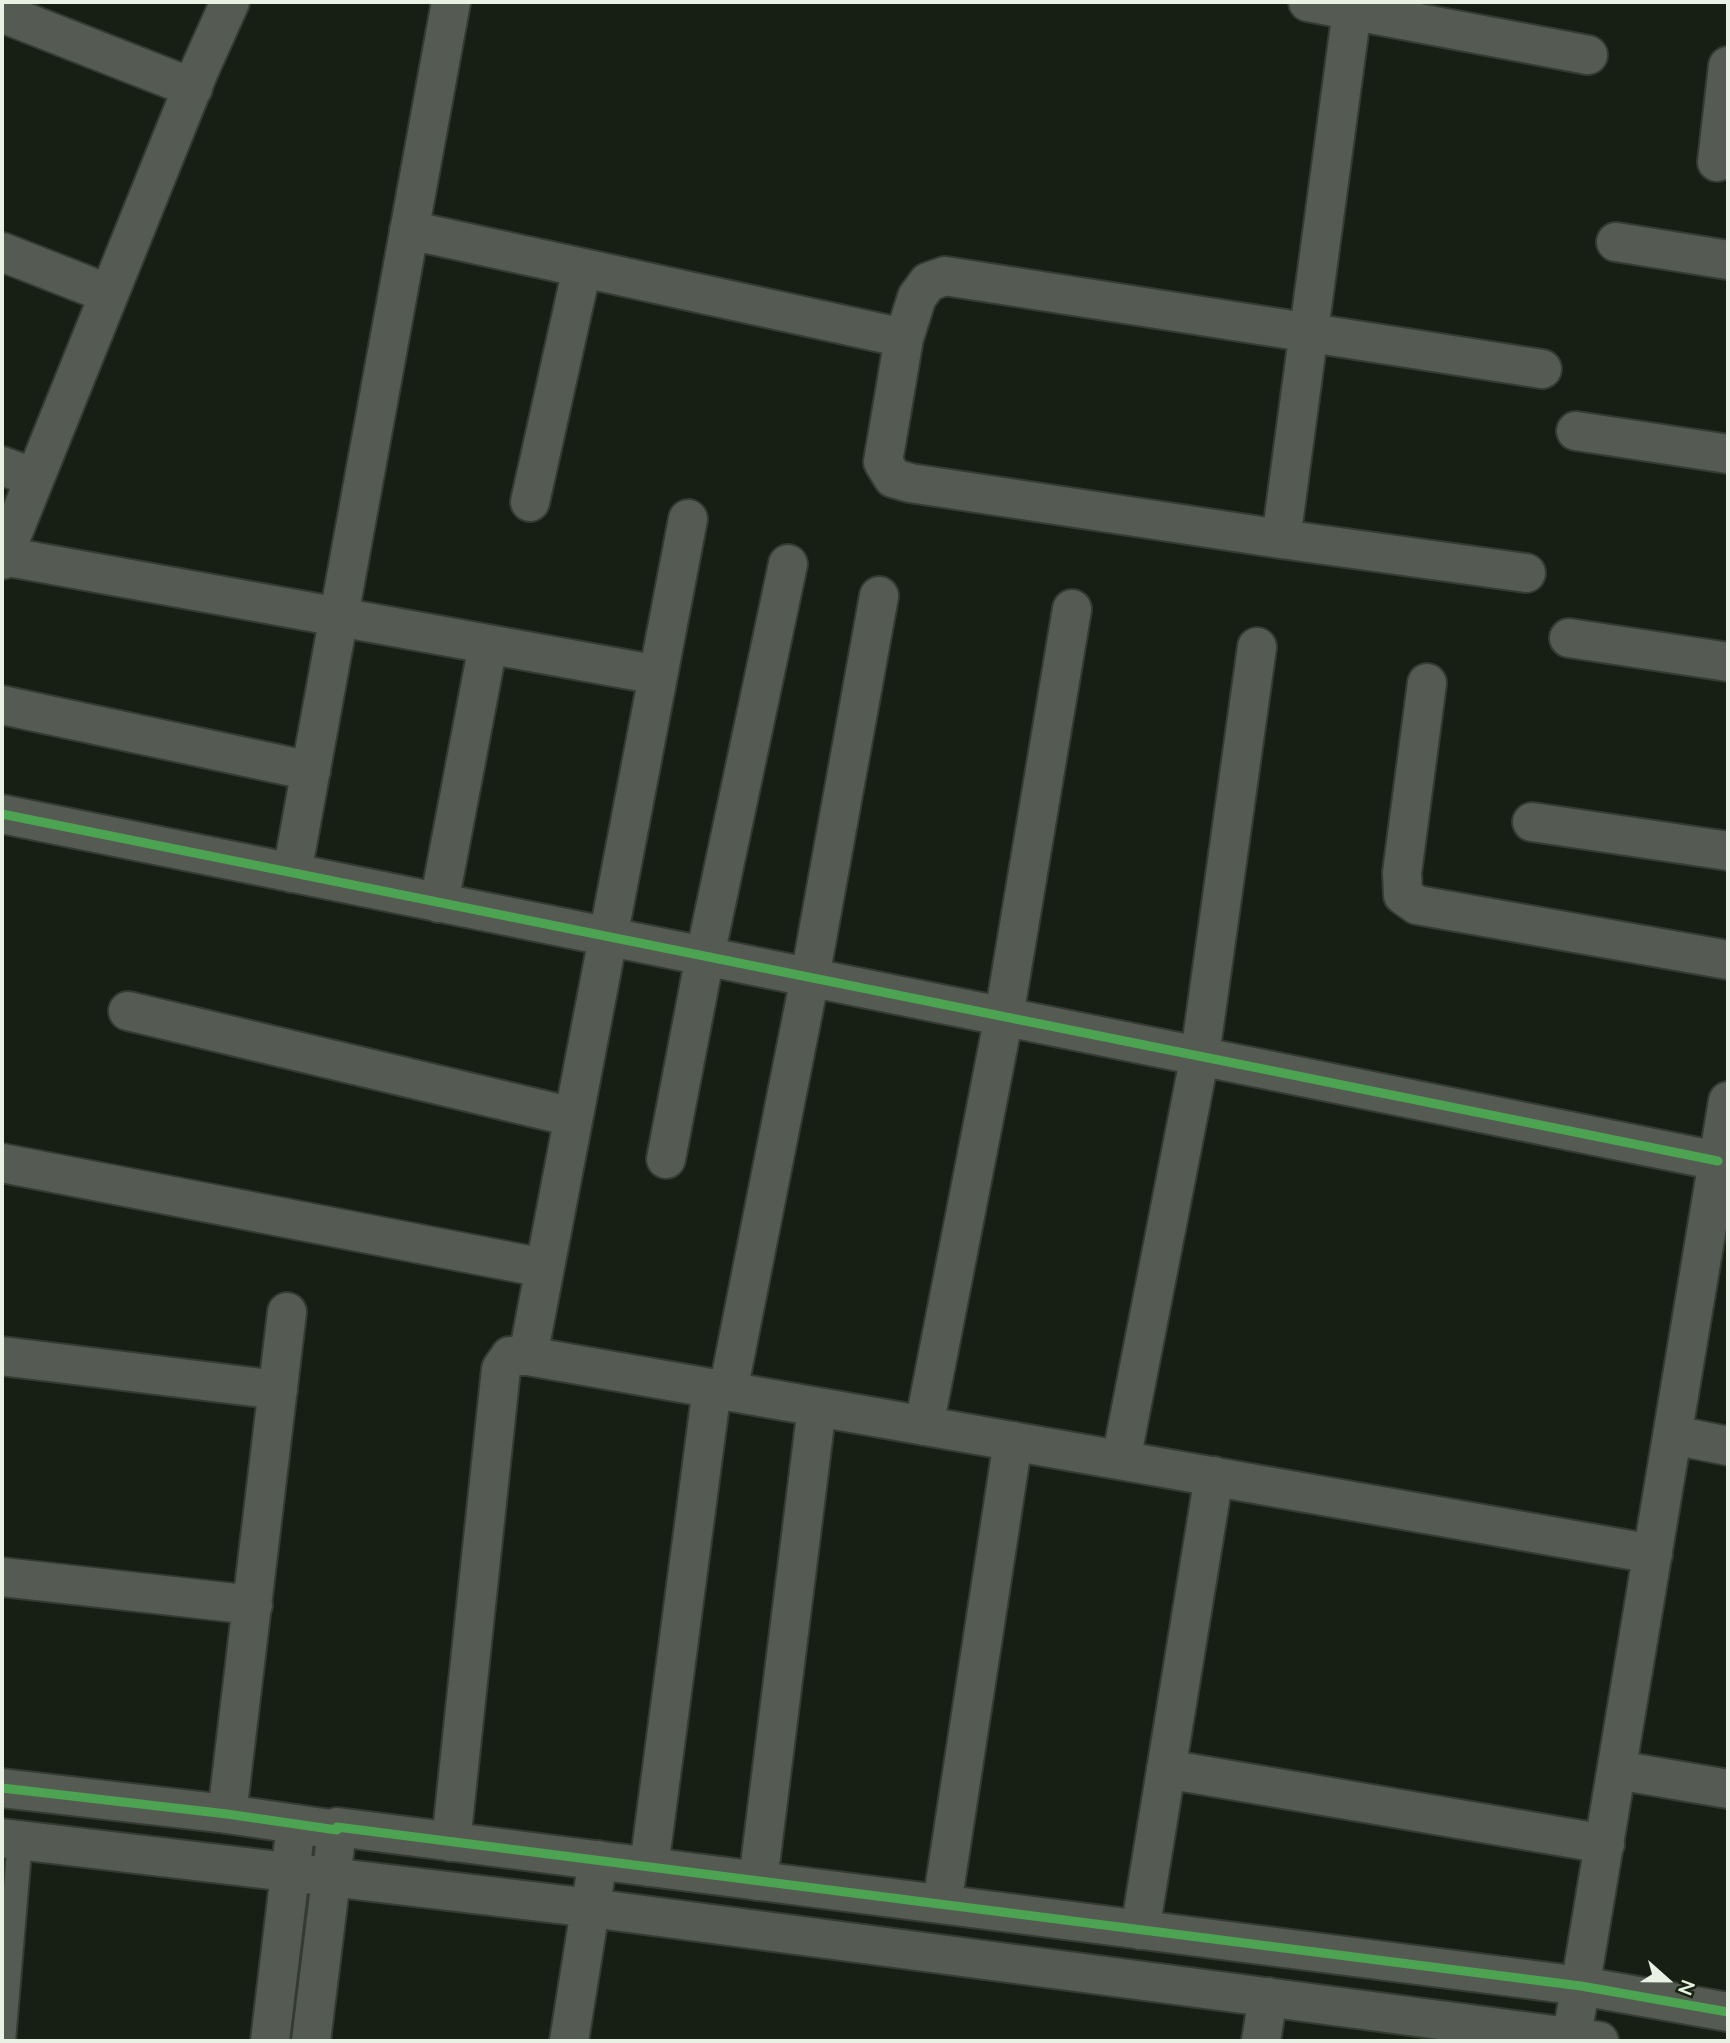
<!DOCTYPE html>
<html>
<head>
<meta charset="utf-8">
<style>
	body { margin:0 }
	#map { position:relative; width:1730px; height:2043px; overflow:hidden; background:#171f14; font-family:Lato,sans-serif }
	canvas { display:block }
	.frame { position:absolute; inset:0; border:4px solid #e8f1e3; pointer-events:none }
	.north { position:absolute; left:1632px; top:1945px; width:70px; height:70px; -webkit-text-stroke:5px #16240f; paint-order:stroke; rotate:111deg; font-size:19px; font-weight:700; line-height:28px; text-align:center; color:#e8f1e3 }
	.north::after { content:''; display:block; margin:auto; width:24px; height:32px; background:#e8f1e3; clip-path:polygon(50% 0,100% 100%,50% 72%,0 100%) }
</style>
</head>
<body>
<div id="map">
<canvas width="1730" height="2043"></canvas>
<div class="frame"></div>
<div class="north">N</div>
</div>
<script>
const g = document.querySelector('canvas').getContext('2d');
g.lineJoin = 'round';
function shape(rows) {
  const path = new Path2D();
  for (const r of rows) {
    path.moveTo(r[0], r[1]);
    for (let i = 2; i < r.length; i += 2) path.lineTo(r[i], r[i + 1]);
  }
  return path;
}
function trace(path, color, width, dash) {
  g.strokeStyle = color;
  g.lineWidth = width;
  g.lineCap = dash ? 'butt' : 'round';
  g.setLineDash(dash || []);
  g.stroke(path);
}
const lane = shape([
	[3,2041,20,1840]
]);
const street = shape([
	[1308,2,1588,55],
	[2,13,193,88],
	[1717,162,1728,66],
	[409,230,904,338],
	[1616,242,1728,260],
	[2,252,109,294],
	[1576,431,1728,454],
	[2,466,35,478],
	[530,502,582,268],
	[1281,539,1352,10],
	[3,556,658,675],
	[2,560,199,71,230,2],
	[1526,573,1281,539,910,483,893,478,883,462,904,338,917,297,928,282,945,276,1542,369],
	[1569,638,1728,662],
	[1427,683,1402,873,1403,895,1417,905,1728,960],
	[2,705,311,771],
	[2,814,1718,1161],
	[1532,822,1728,851],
	[292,873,451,2],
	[439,903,488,645],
	[128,1011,573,1117],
	[666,1159,705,956,788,564],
	[2,1163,544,1268],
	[2,1356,278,1390],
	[528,1356,688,519],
	[728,1391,810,977,879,596],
	[924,1426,1004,1016,1072,609],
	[1673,1435,1728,1446],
	[1121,1460,1200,1055,1257,647],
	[2,1577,253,1605],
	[1166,1769,1605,1844],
	[1617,1770,1728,1789],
	[227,1814,287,1312],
	[451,1842,501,1369,510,1356,528,1356,1653,1554],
	[649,1867,712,1388],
	[758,1881,817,1407],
	[942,1904,1013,1441],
	[1140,1930,1214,1476],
	[1572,2036,1728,1101],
	[270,2041,296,1824],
	[311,2041,337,1830],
	[569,2041,598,1860],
	[1261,2041,1268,1997]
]);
const secondary = shape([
	[2,1788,227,1814,337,1830,337,1827,1581,1986,1728,2012],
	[2,1838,591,1908,1599,2041]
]);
trace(lane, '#343b32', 28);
trace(street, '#343b32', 42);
trace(secondary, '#343b32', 42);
trace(lane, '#555a52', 24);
trace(street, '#555a52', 38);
trace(secondary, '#555a52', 38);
trace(shape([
	[2,814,1718,1161],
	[2,1788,227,1814,337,1830,337,1827,1581,1986,1728,2012]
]), '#4ca352', 9);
</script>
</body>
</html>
